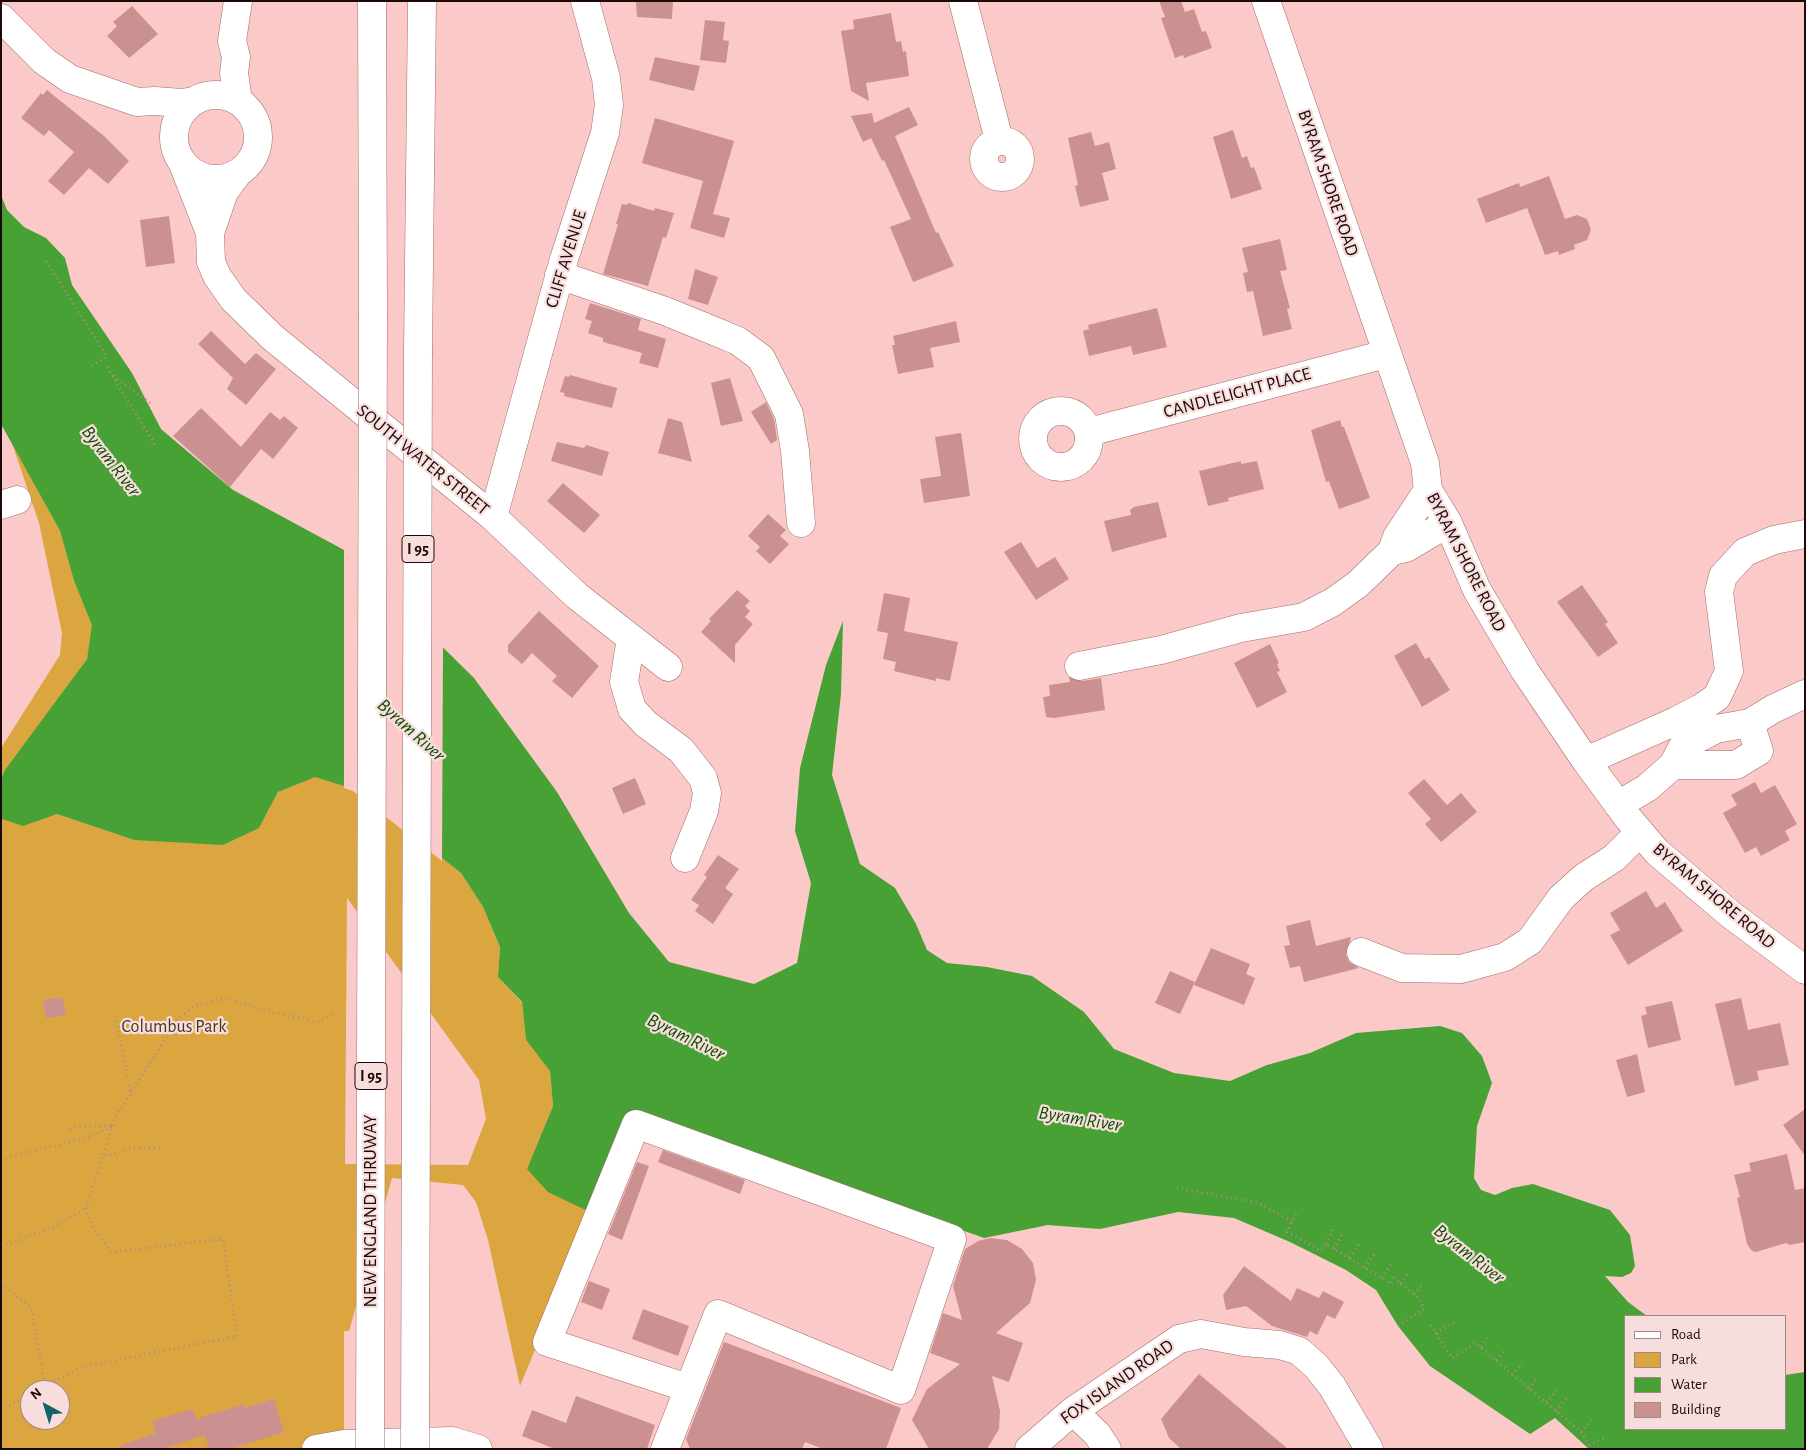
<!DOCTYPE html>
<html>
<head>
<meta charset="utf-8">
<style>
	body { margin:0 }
	#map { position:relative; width:1806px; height:1450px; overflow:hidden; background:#fbcac8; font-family:"Alegreya Sans",sans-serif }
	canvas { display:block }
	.frame { position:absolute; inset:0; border:2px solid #1c0808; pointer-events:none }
	.legend { position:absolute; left:1624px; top:1315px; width:162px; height:115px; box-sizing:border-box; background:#f7dedd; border:1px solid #9f8888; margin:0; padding:6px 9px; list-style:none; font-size:15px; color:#1c0808 }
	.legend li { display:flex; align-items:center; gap:10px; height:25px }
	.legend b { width:25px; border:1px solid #9f8888 }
	.north { position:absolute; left:20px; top:1380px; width:50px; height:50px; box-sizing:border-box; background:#f7dedd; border:1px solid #9f8888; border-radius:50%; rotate:321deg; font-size:14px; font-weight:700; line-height:20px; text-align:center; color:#1c0808 }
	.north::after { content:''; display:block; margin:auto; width:18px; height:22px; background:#126266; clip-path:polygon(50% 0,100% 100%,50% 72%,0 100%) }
</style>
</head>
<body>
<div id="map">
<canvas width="1806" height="1450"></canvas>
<div class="frame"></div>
<ul class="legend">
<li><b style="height:6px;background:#fff"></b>Road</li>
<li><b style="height:14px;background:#dba63f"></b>Park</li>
<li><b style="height:14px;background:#48a134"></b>Water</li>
<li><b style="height:14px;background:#cb9190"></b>Building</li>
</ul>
<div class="north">N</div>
</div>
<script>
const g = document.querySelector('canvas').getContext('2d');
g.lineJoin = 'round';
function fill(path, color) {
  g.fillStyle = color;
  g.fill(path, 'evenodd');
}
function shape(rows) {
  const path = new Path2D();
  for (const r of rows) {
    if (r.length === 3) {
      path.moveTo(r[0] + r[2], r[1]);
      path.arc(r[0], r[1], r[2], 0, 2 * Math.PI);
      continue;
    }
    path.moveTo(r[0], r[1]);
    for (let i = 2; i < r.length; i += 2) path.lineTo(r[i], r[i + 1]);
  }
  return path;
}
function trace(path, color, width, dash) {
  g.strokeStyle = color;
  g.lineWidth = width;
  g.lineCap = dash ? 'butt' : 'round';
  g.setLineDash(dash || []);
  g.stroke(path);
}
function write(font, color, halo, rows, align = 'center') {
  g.font = font + ' "Alegreya Sans",sans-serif';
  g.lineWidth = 4.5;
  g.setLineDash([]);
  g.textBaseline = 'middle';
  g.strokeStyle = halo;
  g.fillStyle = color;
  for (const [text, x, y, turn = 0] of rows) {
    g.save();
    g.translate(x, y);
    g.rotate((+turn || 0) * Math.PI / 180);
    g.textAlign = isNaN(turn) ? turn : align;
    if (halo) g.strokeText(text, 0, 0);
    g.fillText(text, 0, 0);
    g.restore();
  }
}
fill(shape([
	[12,443,60,531,74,581,93,625,87,659,6,770,1,780,1,748,60,655,62,633,39,523],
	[315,776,354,789,461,873,483,907,500,947,498,977,522,1003,526,1040,550,1070,553,1106,527,1169,592,1213,520,1386,488,1240,476,1202,463,1185,392,1178,349,1331,344,1331,344,1444,316,1449,1,1449,1,818,14,823,57,814,134,840,259,828,278,792],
	[347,898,479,1080,486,1119,468,1165,345,1164],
	[30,1390,60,1390,60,1420,30,1420]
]), '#dba63f');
fill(shape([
	[1,195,7,210,24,227,46,238,65,258,72,285,132,373,161,429,233,490,344,550,474,678,557,792,629,913,669,962,754,984,797,963,811,883,795,831,800,768,826,665,843,621,841,694,832,775,860,864,895,888,916,924,927,950,947,963,987,967,1032,976,1084,1012,1114,1049,1174,1073,1230,1081,1267,1065,1310,1053,1356,1033,1440,1026,1462,1033,1482,1056,1492,1083,1477,1126,1474,1178,1481,1190,1495,1195,1512,1188,1533,1184,1610,1210,1630,1235,1635,1266,1631,1273,1622,1277,1605,1276,1628,1302,1647,1316,1625,1316,1625,1429,1785,1429,1785,1375,1805,1372,1805,1449,1589,1449,1555,1418,1530,1434,1430,1366,1398,1326,1376,1290,1346,1270,1290,1242,1234,1218,1178,1212,1100,1229,1048,1225,984,1238,630,1111,592,1213,548,1192,527,1169,553,1106,550,1071,526,1040,522,1002,498,977,500,947,483,907,461,873,354,789,315,777,278,792,259,828,223,845,134,840,57,814,23,826,2,819,1,780,5,770,87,659,92,625,74,581,60,531,1,424]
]), '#48a134');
fill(shape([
	[344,548,443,644,442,861,353,791,344,788]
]), '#fbcac8');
fill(shape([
	[636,1,673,1,672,19,637,17],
	[1159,1,1181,1,1185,12,1194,9,1202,32,1206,31,1212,48,1184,58,1183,55,1175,58,1161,18,1165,17],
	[132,6,158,34,129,58,107,36,117,26,113,22],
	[891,13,896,42,901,41,903,52,906,51,909,76,866,83,869,101,851,91,841,31,854,29,853,20],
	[705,20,725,22,723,40,729,41,726,63,700,60],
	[655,57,700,66,694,91,649,80],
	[47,90,104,136,129,161,108,184,89,168,64,195,48,181,74,152,49,130,44,136,21,118,41,93,43,95],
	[909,107,918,125,895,136,936,233,938,232,954,266,913,282,890,227,911,219,884,160,882,161,871,138,863,142,851,116,872,113,874,123],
	[655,118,734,141,713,214,730,218,724,238,690,228,703,181,642,163],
	[1233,130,1242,158,1247,156,1251,168,1254,167,1262,189,1231,199,1213,137],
	[1091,132,1095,146,1109,142,1116,169,1102,173,1109,200,1080,207,1075,186,1078,185,1068,138],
	[1549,176,1565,219,1577,215,1587,219,1591,230,1587,240,1574,245,1575,249,1559,255,1558,251,1545,255,1527,208,1486,223,1477,199,1519,183,1520,187],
	[628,203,654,211,655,208,674,213,666,238,663,237,648,286,603,274,618,224,616,224,622,204,627,205],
	[169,216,175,263,146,267,140,220],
	[1280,239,1287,270,1280,271,1290,308,1287,309,1292,329,1263,336,1253,291,1247,292,1243,273,1248,272,1242,248],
	[695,269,718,277,708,305,688,299],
	[590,303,641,319,638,330,666,339,658,368,639,363,642,353,603,342,603,338,588,333,592,321,585,319],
	[1157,308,1167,347,1133,355,1131,346,1089,356,1083,331,1089,329,1088,325],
	[956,321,960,342,930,348,934,367,898,374,892,345,895,345,893,336],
	[211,331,245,364,256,353,276,369,246,405,227,389,233,378,198,344],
	[570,375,617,388,612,408,564,396,565,393,560,392,565,376,569,377],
	[730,378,743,421,721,426,711,383],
	[766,402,774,419,777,440,771,444,751,412],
	[201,408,241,447,270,412,280,420,284,416,298,428,273,459,261,449,230,487,173,436],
	[668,418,682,422,692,462,658,453],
	[1340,420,1342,427,1344,427,1370,498,1339,509,1329,481,1326,482,1311,430],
	[961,433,970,496,924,503,920,479,941,476,935,437],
	[557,442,584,448,586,445,609,452,602,476,551,461],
	[1241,461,1241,464,1257,461,1264,489,1228,498,1229,501,1208,506,1199,471],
	[563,483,600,515,584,533,547,501],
	[1158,502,1167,537,1112,552,1104,521,1131,515,1130,510,1134,507],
	[768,514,786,530,780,536,789,544,770,564,756,551,760,547,748,536],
	[1021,542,1037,568,1055,557,1069,579,1036,600,1004,552],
	[1582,585,1608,622,1605,624,1618,643,1598,657,1557,602],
	[737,590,750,601,745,606,750,611,745,617,753,624,735,645,735,663,701,632,711,621,709,619],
	[884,593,910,598,904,631,958,642,950,681,936,678,936,681,894,671,896,662,883,659,888,633,877,631],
	[539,611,599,666,572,698,552,681,557,676,532,653,522,664,508,652,508,645],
	[1416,643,1425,659,1429,657,1450,690,1422,707,1394,656],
	[1270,644,1279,663,1277,664,1280,671,1277,672,1287,692,1257,708,1234,663],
	[1069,677,1082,681,1101,678,1105,710,1054,718,1046,717,1043,697,1050,696,1049,685,1070,682],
	[635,778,646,804,623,814,612,788],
	[1424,779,1447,805,1461,793,1477,812,1441,842,1425,824,1431,819,1408,793],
	[1755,782,1761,793,1775,785,1797,824,1785,831,1790,840,1761,856,1756,847,1745,853,1723,813,1737,805,1731,795],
	[718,855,739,869,725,888,733,894,713,924,695,911,699,905,691,900,707,877,704,875],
	[1646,891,1656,908,1665,902,1683,931,1628,965,1610,935,1620,930,1610,913],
	[1310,920,1316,946,1351,937,1346,955,1349,962,1359,968,1304,982,1300,966,1290,968,1284,946,1290,945,1286,926],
	[1211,948,1250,964,1246,974,1255,978,1244,1005,1194,985],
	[1170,971,1195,982,1180,1014,1155,1003],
	[62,997,66,1015,46,1018,43,1000],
	[1741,998,1748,1030,1780,1023,1789,1065,1757,1071,1759,1080,1735,1086,1715,1004],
	[1672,1001,1681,1040,1648,1048,1641,1016,1647,1014,1645,1007],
	[1637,1054,1645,1092,1627,1097,1616,1060],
	[1805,1109,1805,1156,1783,1125],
	[663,1150,745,1180,740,1194,658,1162],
	[1787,1154,1795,1190,1805,1188,1805,1242,1790,1245,1786,1243,1756,1252,1752,1251,1747,1244,1737,1198,1740,1197,1734,1175,1751,1171,1749,1163],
	[637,1162,649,1166,622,1240,608,1234],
	[990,1238,1007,1240,1022,1249,1033,1263,1036,1280,1030,1303,996,1333,1023,1343,1009,1382,992,1376,1000,1411,999,1429,987,1449,929,1449,912,1420,927,1389,960,1364,930,1353,943,1313,962,1320,953,1286,965,1249,978,1241],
	[1244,1266,1291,1301,1297,1288,1319,1298,1323,1291,1344,1302,1335,1319,1327,1315,1317,1335,1310,1331,1307,1337,1272,1326,1246,1306,1226,1310,1223,1295],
	[589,1281,610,1289,602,1310,581,1302],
	[643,1309,689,1326,678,1356,632,1339],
	[724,1342,901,1408,886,1449,823,1449,805,1442,802,1449,690,1449,686,1439],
	[1199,1374,1288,1449,1181,1449,1169,1438,1161,1419],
	[576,1396,655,1425,647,1449,555,1449,522,1436,532,1410,566,1423],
	[274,1399,284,1432,230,1449,209,1449,205,1435,162,1449,120,1449,119,1446,156,1433,152,1421,193,1409,196,1419,244,1404,244,1408]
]), '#cb9190');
const minor = shape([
	[238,1,232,41,236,57,234,73,238,101],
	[963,1,999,140],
	[1266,1,1425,463,1428,490,1448,523,1477,590,1525,671,1586,761,1628,818,1657,852,1730,914,1805,970],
	[1,18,44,61,70,79,137,102,155,101,182,103,194,101],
	[216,137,42],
	[1002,159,18],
	[183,164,210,233],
	[238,173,224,192,210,233,211,262,217,276,233,299,272,337,493,517,577,596,668,667],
	[559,275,665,311,719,333,738,341,761,358,789,414,795,451,801,523],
	[1061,439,28],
	[1089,432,1386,354],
	[1428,490,1397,537,1392,551,1406,548,1448,523],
	[1,505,17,500],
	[493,517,564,259,605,133,609,105,606,78,585,1],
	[631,638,624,682,632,709,646,724,681,750,703,778,707,793,704,811,685,858],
	[1079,666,1161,650,1241,628,1304,617,1333,602,1358,584,1392,551],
	[1586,761,1676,721,1701,708,1717,697,1729,671,1719,592,1723,576,1745,552,1774,540,1805,534],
	[1673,765,1683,746,1716,729,1750,723],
	[1618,805,1647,788,1673,765,1736,765,1759,751,1750,723,1773,709,1805,694],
	[1361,952,1402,968,1461,969,1505,957,1530,941,1561,898,1583,878,1614,858,1640,832],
	[1073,1411,1097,1434,1107,1449],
	[316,1449,344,1444,452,1441,478,1449],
	[665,1449,718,1314,901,1390,952,1239,636,1124,547,1342,688,1388],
	[1029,1449,1073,1411,1179,1339,1201,1334,1244,1342,1280,1345,1299,1351,1316,1366,1332,1386,1369,1449]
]);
const highway = shape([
	[372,1,373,313],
	[418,351,422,1]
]);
trace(minor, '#a26b6a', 29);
trace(highway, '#a26b6a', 29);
trace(shape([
	[46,261,107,356,92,366],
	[107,367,157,448],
	[113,376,153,405],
	[131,1092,180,1017,194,1006,225,998,271,1012,319,1022,332,1015],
	[70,1129,80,1126,112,1126],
	[105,1156,135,1148,164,1148],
	[1,1159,91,1137,112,1126],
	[1177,1188,1259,1203,1293,1222],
	[1296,1214,1287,1232,1321,1251,1326,1244,1391,1284,1394,1278,1419,1298,1424,1309,1398,1326],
	[1,1244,10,1244,57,1225,86,1208,115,1118,131,1093,116,1020],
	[1326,1244,1334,1228],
	[1334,1249,1343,1233],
	[1350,1258,1360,1243],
	[1365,1268,1375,1253],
	[1382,1278,1391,1263],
	[1400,1283,1408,1273],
	[1,1284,31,1307,45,1385],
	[1414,1294,1422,1285],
	[1431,1325,1452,1358,1475,1343,1581,1432,1591,1449],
	[1436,1333,1456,1321],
	[1481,1347,1489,1336],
	[1496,1360,1506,1349],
	[1512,1375,1522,1363],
	[1529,1389,1538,1377],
	[36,1390,83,1367,237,1336,223,1239,112,1252,93,1228,86,1208],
	[1546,1402,1557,1390],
	[1,1411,30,1393],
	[1556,1411,1568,1396],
	[1581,1432,1594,1418],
	[1589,1445,1607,1436]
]), '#b28b89', 3, [1, 4]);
trace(minor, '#fff', 28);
trace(highway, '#fff', 28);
const highwayBridge = shape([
	[370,1449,373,313],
	[415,1449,418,351]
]);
trace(highwayBridge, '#a26b6a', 29, []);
trace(highwayBridge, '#fff', 28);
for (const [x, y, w] of [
	[418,549,32],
	[371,1076,32]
]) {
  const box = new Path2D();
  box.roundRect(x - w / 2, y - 13.5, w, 27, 4);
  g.fillStyle = '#f7dedd';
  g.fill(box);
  trace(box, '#1c0808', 1);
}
write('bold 16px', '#1c0808', null, [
	["I 95",418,549],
	["I 95",371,1076]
]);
write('18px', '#1c0808', '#f7dedd', [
	["BYRAM SHORE ROAD",1328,183,71],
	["CLIFF AVENUE",566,259,-73],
	["CANDLELIGHT PLACE",1237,393,-15],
	["SOUTH WATER STREET",423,460,39],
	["BYRAM SHORE ROAD",1466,562,63],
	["BYRAM SHORE ROAD",1714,896,40],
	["NEW ENGLAND THRUWAY",371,1211,-90],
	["FOX ISLAND ROAD",1117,1382,-35]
]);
write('18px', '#443721', '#f7dedd', [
	["Columbus Park",174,1027]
]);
write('italic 19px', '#0e4b00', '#f7dedd', [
	["Byram River",111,461,52],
	["Byram River",411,730,42],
	["Byram River",686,1037,26],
	["Byram River",1080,1119,9],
	["Byram River",1469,1254,38]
]);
</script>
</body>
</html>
